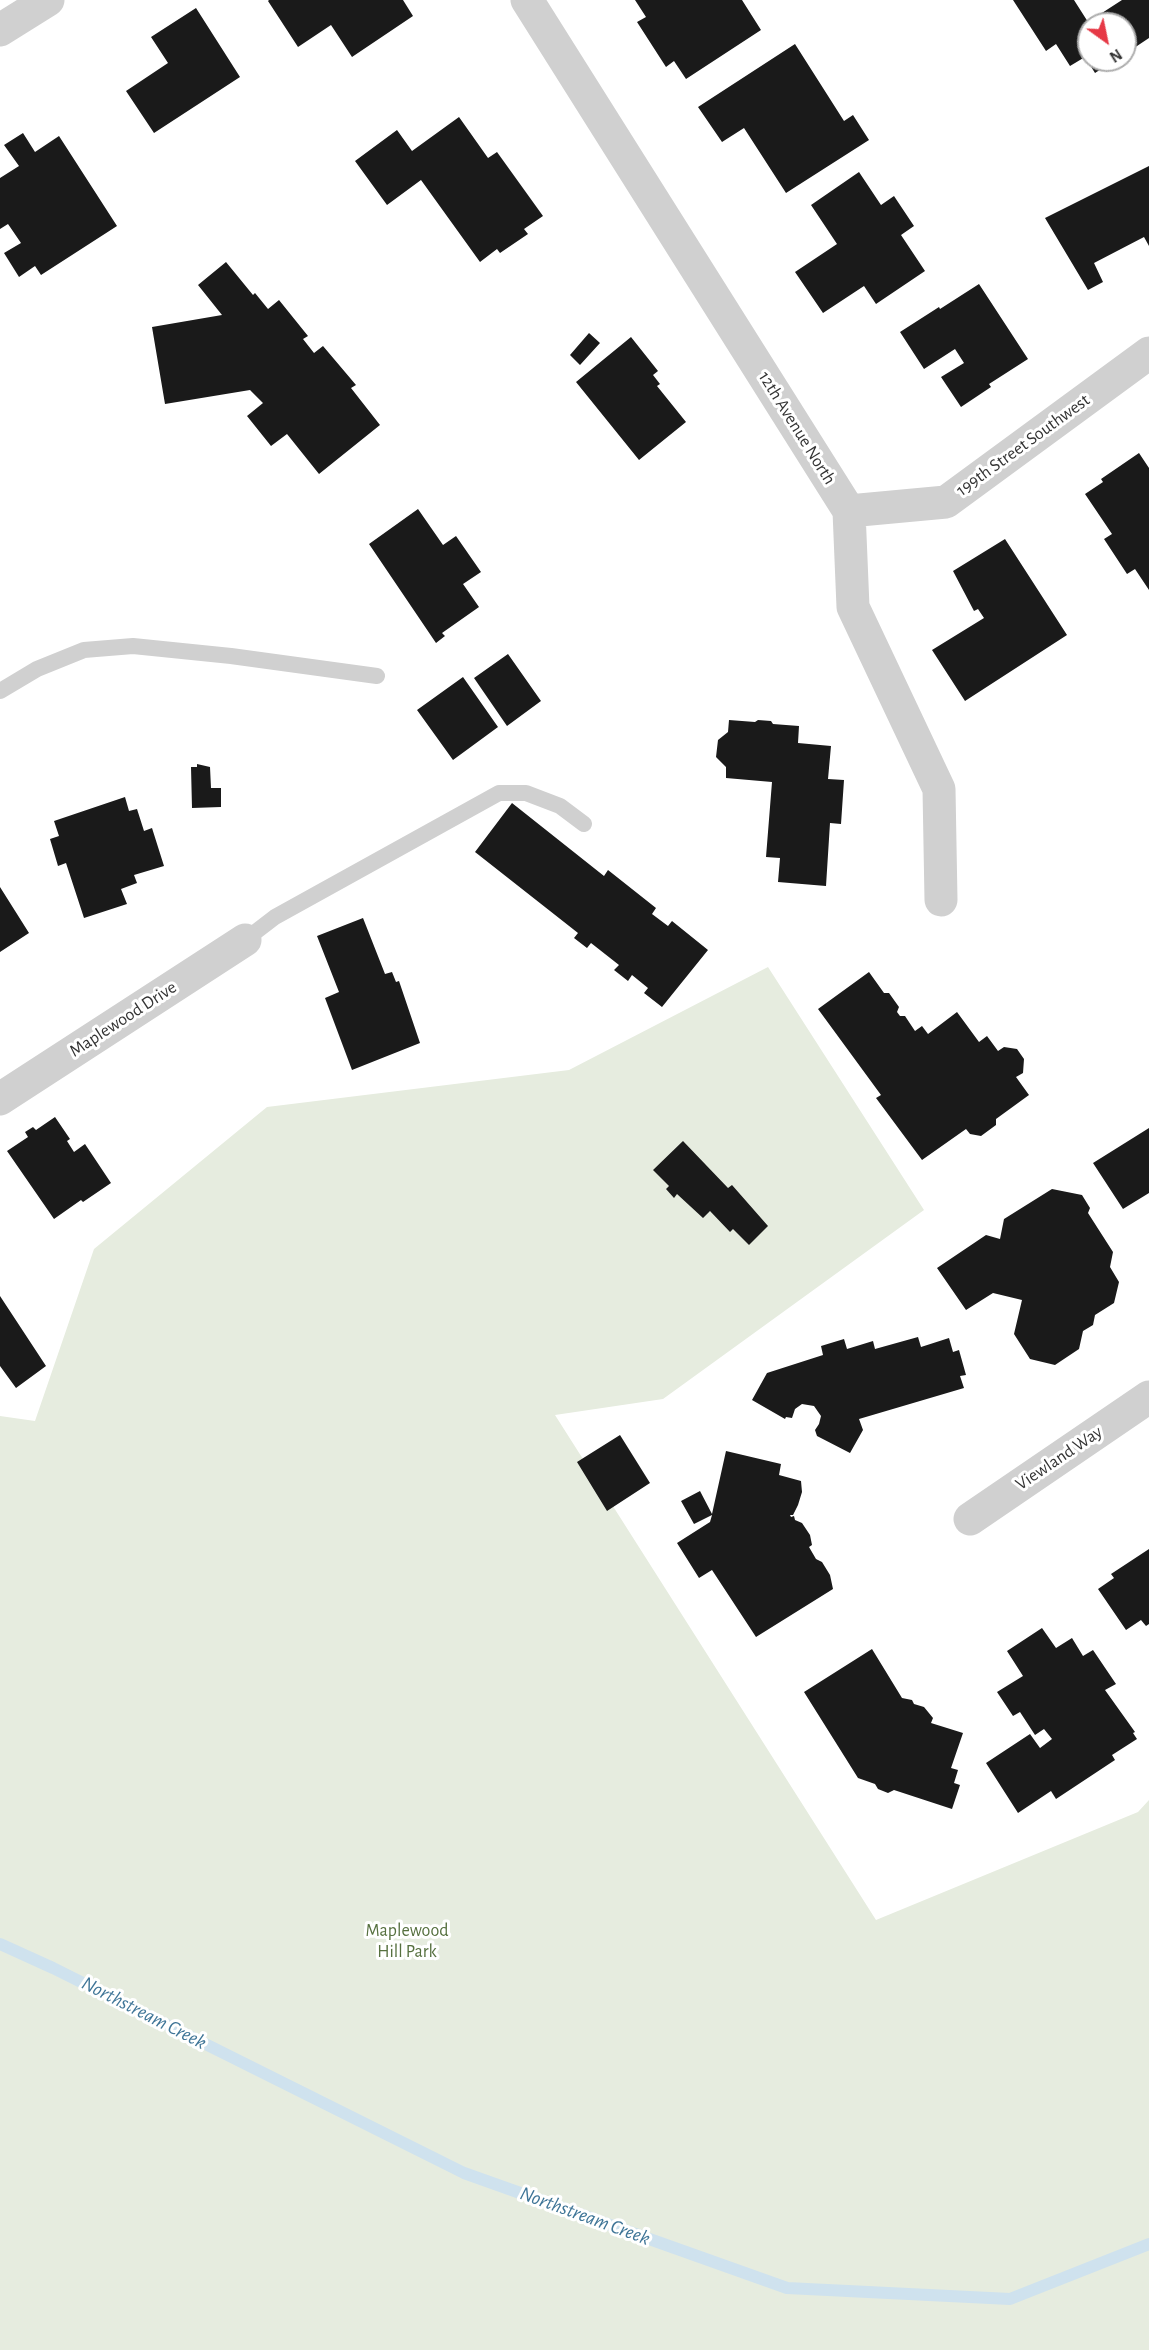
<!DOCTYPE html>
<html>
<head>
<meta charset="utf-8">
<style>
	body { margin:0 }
	#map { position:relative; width:1149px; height:2350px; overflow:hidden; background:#fff; font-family:"Alegreya Sans",sans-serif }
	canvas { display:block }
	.north { position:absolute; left:1077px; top:12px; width:60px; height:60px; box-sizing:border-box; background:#fff; border:2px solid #adadad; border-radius:50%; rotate:147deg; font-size:16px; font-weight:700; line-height:24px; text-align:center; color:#333 }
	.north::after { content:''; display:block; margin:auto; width:21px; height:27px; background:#e63946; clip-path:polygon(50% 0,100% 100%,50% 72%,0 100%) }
</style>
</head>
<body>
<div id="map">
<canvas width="1149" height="2350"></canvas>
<div class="north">N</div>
</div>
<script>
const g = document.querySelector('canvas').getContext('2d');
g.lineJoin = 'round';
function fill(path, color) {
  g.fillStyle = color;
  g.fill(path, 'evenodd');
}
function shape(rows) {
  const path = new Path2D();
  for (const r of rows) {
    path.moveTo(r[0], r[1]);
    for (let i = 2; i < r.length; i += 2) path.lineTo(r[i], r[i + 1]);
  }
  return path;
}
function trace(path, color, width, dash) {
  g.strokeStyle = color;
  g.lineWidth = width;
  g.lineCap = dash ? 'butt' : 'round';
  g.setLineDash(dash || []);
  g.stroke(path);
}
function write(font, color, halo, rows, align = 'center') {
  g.font = font + ' "Alegreya Sans",sans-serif';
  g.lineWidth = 6;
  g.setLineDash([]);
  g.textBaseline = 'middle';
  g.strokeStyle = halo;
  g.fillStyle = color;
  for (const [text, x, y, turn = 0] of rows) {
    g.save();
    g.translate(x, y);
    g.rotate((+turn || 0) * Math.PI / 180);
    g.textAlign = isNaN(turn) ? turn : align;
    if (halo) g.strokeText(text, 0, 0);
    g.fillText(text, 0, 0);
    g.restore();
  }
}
fill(shape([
	[768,967,924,1210,663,1399,555,1415,876,1920,1138,1812,1149,1800,1149,2350,0,2350,0,1416,35,1421,94,1249,267,1107,569,1070]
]), '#e6ecdf');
trace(shape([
	[0,1944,53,1968,464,2173,787,2288,1010,2299,1149,2244]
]), '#cfe2ee', 12);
fill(shape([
	[269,0,403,0,413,16,352,57,331,25,298,47,268,1],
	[635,0,742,0,761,30,686,79,674,61,666,67,637,22,646,17],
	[1013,0,1074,0,1088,22,1122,0,1149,0,1149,38,1125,54,1125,24,1089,24,1089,60,1115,60,1095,73,1085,57,1070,66,1056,44,1046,51],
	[196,8,240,77,154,133,126,91,168,63,151,37],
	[795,44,844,121,853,115,869,140,786,193,744,128,722,142,698,107],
	[459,117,488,158,497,152,543,216,524,229,528,234,500,253,497,249,480,262,421,180,387,205,355,161,397,130,412,151],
	[23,133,35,152,59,136,117,226,41,275,35,266,19,277,4,253,21,243,8,224,0,229,0,178,19,166,4,145],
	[1149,166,1149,246,1144,237,1094,263,1103,282,1088,290,1045,218],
	[859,172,881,205,894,196,914,226,901,235,925,271,876,304,864,286,823,313,795,272,837,244,811,205],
	[226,262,253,295,255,293,268,309,279,300,308,336,303,339,314,353,323,346,356,385,351,388,380,425,319,474,287,434,271,446,247,416,263,403,250,390,165,404,152,327,222,315,198,285],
	[979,284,1028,359,989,384,991,387,961,407,941,377,964,363,955,349,924,369,900,332,939,307,940,309],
	[589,333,600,343,580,365,570,355],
	[631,337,658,371,653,375,660,384,657,386,686,422,639,460,576,382],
	[1139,453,1149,468,1149,590,1135,569,1127,574,1104,539,1112,534,1085,494,1103,482,1101,479],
	[418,509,443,545,456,536,481,572,463,584,479,607,442,633,445,636,436,643,369,544],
	[1005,539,1067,635,965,701,932,650,984,618,978,609,974,611,953,571],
	[508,654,541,701,507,726,474,678],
	[463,677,498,727,453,760,417,710],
	[729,720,755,722,758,720,771,721,773,724,799,726,798,743,831,746,828,779,844,780,841,824,830,823,826,886,778,882,780,858,766,857,772,782,726,778,726,767,716,757,718,740,728,732],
	[197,764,210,767,211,788,221,788,221,807,192,808,191,767,197,767],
	[125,797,129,811,137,809,144,831,152,828,164,866,134,875,137,883,121,889,127,904,84,918,66,863,58,866,50,839,59,836,54,821],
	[512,803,604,876,608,870,656,908,652,914,668,926,672,921,708,950,662,1007,644,993,648,988,632,975,628,981,614,970,619,965,591,943,587,948,574,938,578,933,475,852],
	[0,887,29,933,0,952],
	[363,918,385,974,392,972,396,982,399,981,420,1043,352,1070,325,998,339,992,317,936],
	[869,972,884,993,889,993,899,1007,897,1012,900,1016,905,1016,915,1031,922,1026,928,1034,957,1012,979,1042,987,1036,998,1051,1004,1047,1017,1049,1024,1059,1023,1073,1016,1077,1029,1095,996,1119,996,1125,981,1136,970,1134,966,1129,922,1160,876,1098,881,1095,818,1009],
	[55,1117,70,1139,67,1141,74,1152,85,1144,111,1183,83,1202,81,1200,54,1219,7,1151,28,1137,25,1132,33,1127,36,1130],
	[1149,1128,1149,1193,1123,1209,1093,1163],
	[683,1141,728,1188,732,1185,768,1226,749,1245,733,1229,730,1232,710,1211,703,1218,677,1194,674,1198,666,1189,669,1186,653,1170],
	[1052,1189,1082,1195,1090,1208,1088,1213,1113,1252,1110,1267,1119,1282,1114,1303,1095,1315,1093,1325,1083,1331,1079,1349,1055,1365,1030,1359,1014,1334,1022,1300,993,1293,966,1310,937,1268,986,1235,1000,1239,1004,1219],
	[0,1296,46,1366,16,1388,0,1366],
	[918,1337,921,1347,949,1338,953,1352,959,1350,966,1375,960,1376,964,1388,859,1419,863,1430,850,1453,817,1436,815,1430,819,1424,821,1416,814,1406,802,1404,795,1409,792,1418,786,1417,785,1419,752,1400,767,1373,823,1355,821,1346,844,1339,847,1349,873,1341,875,1349],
	[620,1435,650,1483,607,1511,577,1462],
	[726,1451,781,1464,779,1475,801,1481,802,1492,798,1505,793,1515,790,1515,791,1517,794,1516,795,1520,802,1523,810,1535,812,1545,809,1547,816,1559,822,1562,830,1575,833,1589,756,1637,712,1570,699,1578,677,1543,710,1522,712,1515,694,1524,681,1501,700,1491,712,1514],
	[1149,1549,1149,1624,1146,1626,1141,1620,1126,1630,1098,1589,1114,1578,1111,1574],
	[1042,1628,1056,1648,1072,1638,1083,1656,1093,1650,1116,1684,1105,1690,1135,1732,1133,1733,1137,1739,1112,1755,1115,1760,1056,1799,1051,1791,1018,1813,986,1763,1030,1734,1040,1748,1052,1739,1044,1729,1035,1735,1020,1712,1013,1716,997,1692,1023,1676,1007,1651],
	[872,1649,902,1698,912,1700,914,1704,924,1707,933,1718,931,1723,963,1733,951,1768,958,1770,954,1783,960,1785,952,1809,894,1790,888,1793,878,1789,875,1784,858,1778,804,1692]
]), '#1a1a1a');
trace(shape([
	[0,691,37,669,84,650,133,646,231,656,377,676],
	[245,940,275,917,499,793,526,793,560,806,584,824]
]), '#d0d0d0', 16);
trace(shape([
	[527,0,849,511,853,607,939,789,941,900],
	[849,511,946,502,1149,353],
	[0,1099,245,940],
	[970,1519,1149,1397]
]), '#d0d0d0', 33);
trace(shape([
	[0,30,48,0]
]), '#d0d0d0', 33);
write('18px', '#333', '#fff', [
	["12th Avenue North",797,428,58],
	["199th Street Southwest",1023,445,-36],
	["Maplewood Drive",123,1019,-33],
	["Viewland Way",1059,1458,-34]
]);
write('18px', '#56703f', '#fff', [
	["Maplewood",407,1931],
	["Hill Park",407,1952]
]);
write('italic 20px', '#3f7597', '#fff', [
	["Northstream Creek",144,2013,27],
	["Northstream Creek",585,2216,20]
]);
</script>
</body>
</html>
